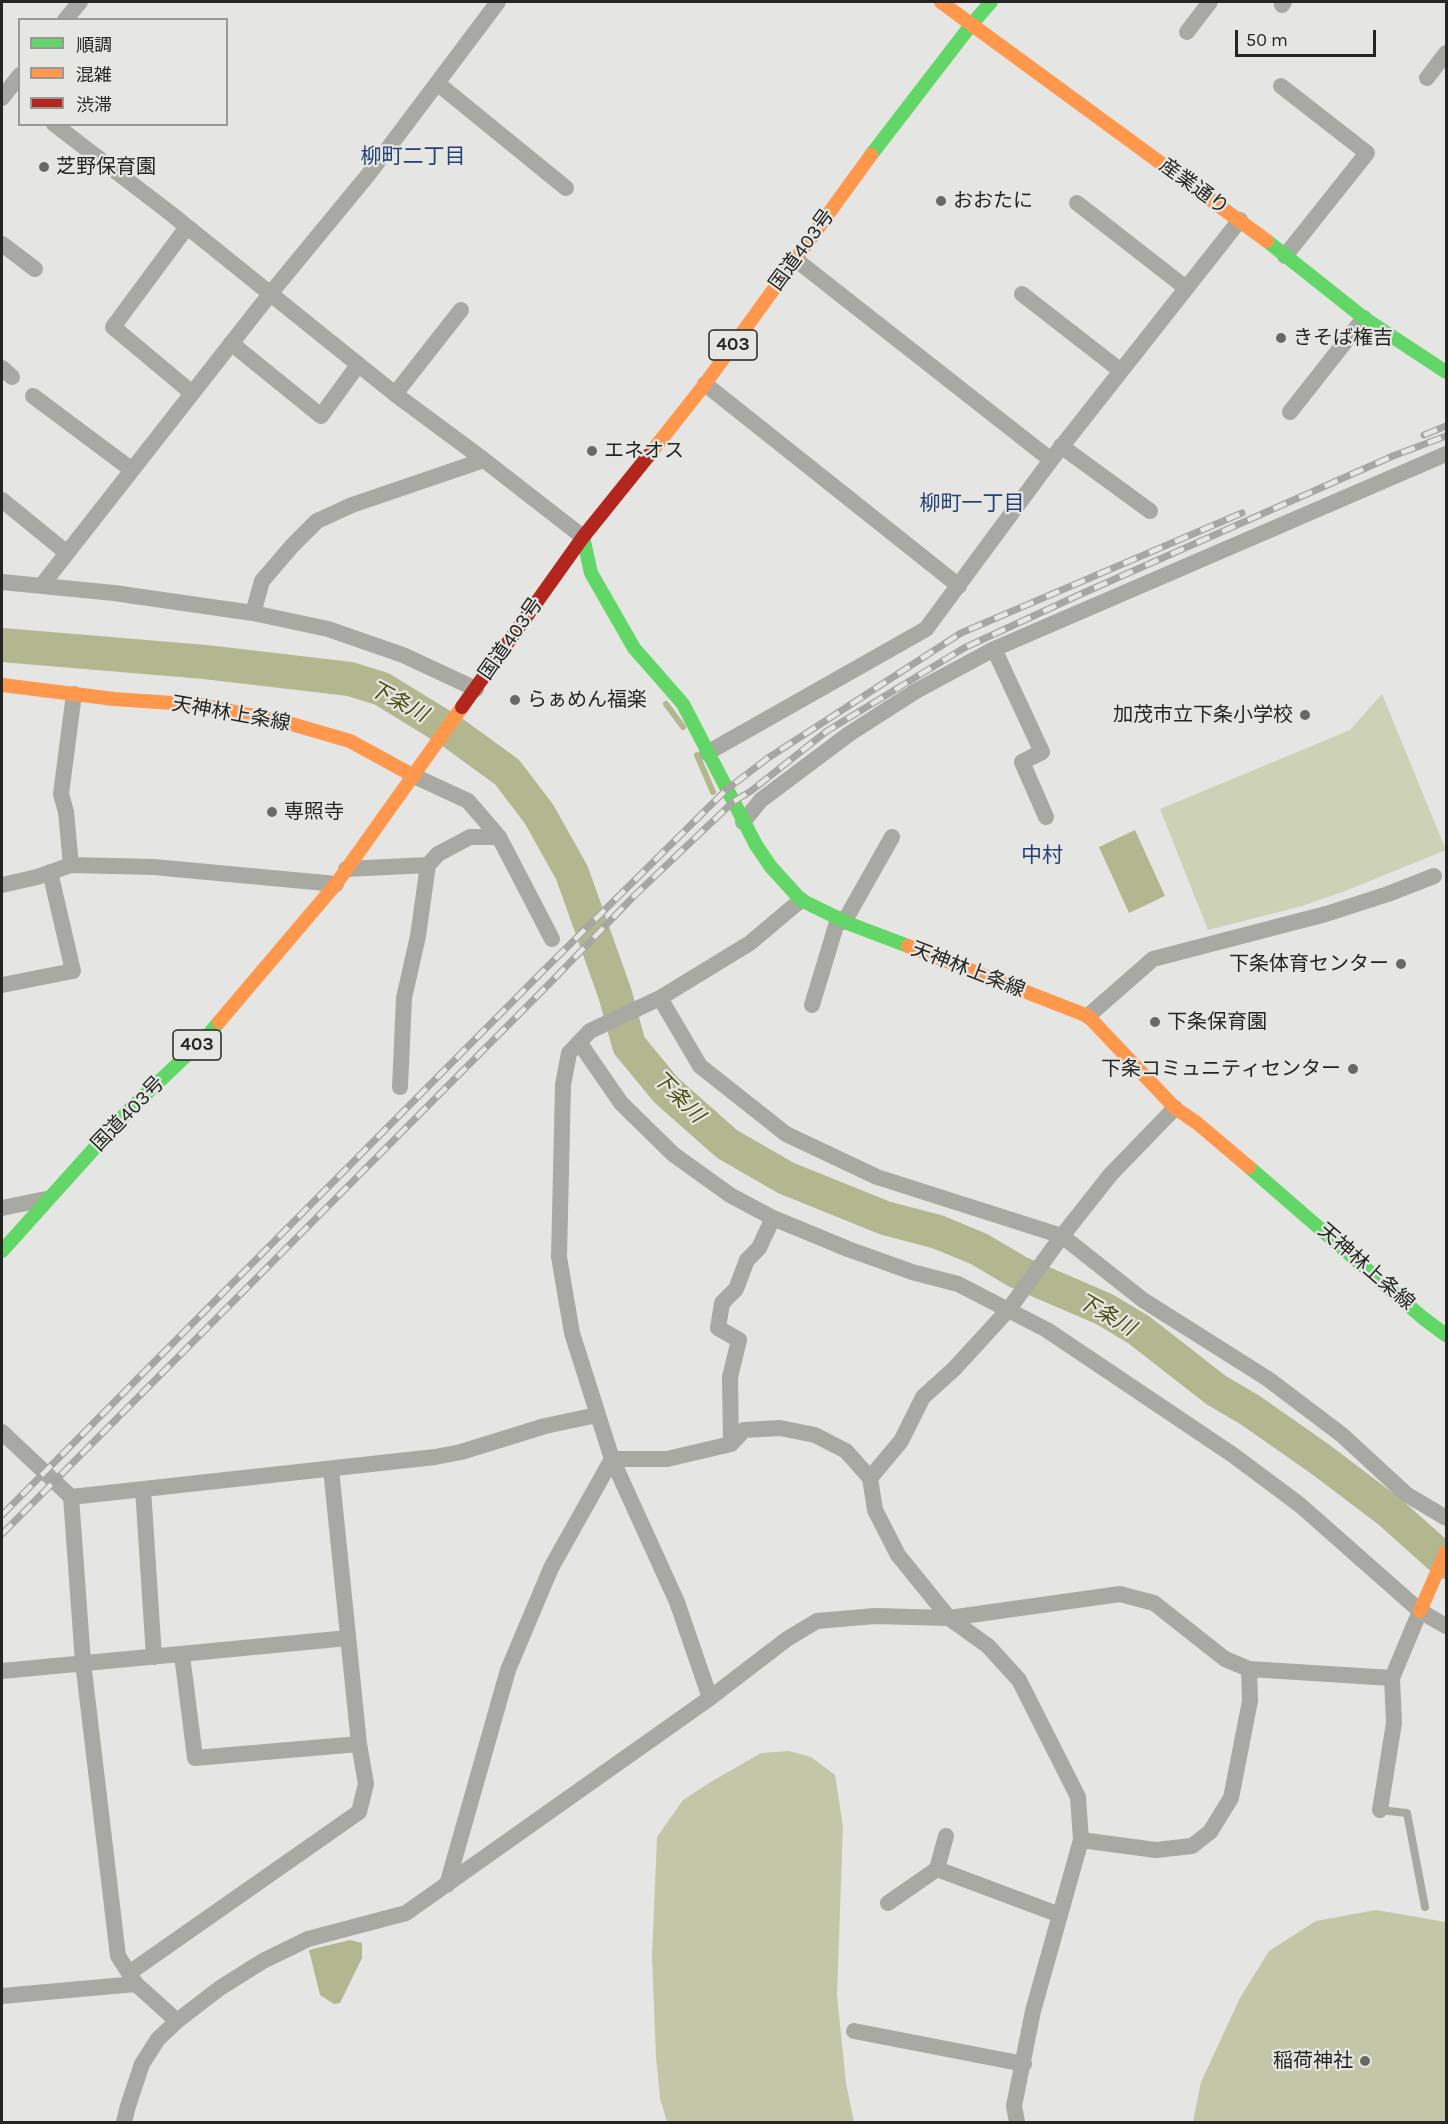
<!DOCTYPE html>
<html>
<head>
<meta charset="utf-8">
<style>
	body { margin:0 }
	#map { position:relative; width:1448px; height:2124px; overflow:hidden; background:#e5e6e3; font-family:Karla,"Noto Sans JP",sans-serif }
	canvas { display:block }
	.frame { position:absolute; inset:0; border:3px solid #252523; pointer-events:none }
	.legend { position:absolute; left:18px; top:18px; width:210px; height:108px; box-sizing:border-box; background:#e6e7e2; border:2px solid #999996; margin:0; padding:8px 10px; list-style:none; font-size:18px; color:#252523 }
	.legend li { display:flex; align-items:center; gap:12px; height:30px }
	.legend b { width:30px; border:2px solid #999996 }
	.scale { position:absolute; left:1235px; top:30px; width:141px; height:27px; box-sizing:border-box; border:3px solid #252523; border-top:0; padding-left:8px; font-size:18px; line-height:21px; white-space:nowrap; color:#252523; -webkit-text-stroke:4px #e6e7e2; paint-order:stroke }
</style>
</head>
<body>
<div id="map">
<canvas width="1448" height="2124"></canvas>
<div class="frame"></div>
<ul class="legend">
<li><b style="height:8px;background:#63d668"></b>順調</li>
<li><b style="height:8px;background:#ff974d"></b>混雑</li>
<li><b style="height:8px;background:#b3261e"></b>渋滞</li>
</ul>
<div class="scale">50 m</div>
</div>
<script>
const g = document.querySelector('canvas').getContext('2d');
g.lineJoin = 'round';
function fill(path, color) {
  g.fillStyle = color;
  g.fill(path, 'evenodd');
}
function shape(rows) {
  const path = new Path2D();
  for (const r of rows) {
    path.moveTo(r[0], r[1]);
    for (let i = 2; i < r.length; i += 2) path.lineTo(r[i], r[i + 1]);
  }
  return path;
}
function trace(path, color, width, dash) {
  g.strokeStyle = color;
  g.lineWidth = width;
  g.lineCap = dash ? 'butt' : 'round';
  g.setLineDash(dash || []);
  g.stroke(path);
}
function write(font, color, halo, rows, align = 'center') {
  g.font = font + ' Karla,"Noto Sans JP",sans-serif';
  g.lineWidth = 4.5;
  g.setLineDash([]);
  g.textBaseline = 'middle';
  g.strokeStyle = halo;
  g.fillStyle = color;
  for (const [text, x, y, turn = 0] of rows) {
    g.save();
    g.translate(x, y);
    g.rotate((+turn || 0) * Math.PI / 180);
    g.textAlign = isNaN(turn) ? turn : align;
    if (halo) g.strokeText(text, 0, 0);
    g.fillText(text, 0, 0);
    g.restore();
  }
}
fill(shape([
	[1382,694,1446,850,1345,891,1302,906,1208,930,1160,809,1350,730]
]), '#cdd1b6');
fill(shape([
	[789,1751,811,1757,835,1775,843,1826,837,1995,846,2083,854,2122,667,2122,660,2098,656,2057,652,1957,657,1837,683,1800,709,1783,761,1753],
	[1376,1910,1446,1922,1446,2122,1193,2122,1201,2082,1240,1998,1269,1951,1316,1921]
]), '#c3c7a8');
fill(shape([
	[1135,830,1165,896,1129,913,1099,847],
	[350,1940,362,1943,362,1958,340,2003,334,2004,320,1995,309,1950]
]), '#b3b790');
trace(shape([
	[666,704,683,727],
	[697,755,713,792]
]), '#b3b790', 6);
trace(shape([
	[2,645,205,662,350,679,382,689,452,732,507,772,539,814,572,873,615,994,629,1045,666,1090,727,1144,786,1178,885,1218,938,1232,979,1249,1018,1272,1104,1309,1139,1330,1216,1390,1250,1410,1320,1459,1390,1512,1446,1562]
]), '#b3b790', 34);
trace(shape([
	[1380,1810,1407,1813,1425,1907]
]), '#a8a9a2', 8);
trace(shape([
	[1282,5,1284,2],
	[65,20,80,2],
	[1187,32,1210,2],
	[1427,78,1446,53],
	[437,83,566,188],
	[1281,86,1367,153,1285,256],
	[2,98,20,75],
	[54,124,170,213,395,394,484,460,583,537],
	[1077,203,1186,288],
	[187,227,113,327,192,393],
	[2,244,35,269],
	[795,259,1051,460],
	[1022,294,1121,371],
	[231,343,321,416,358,365],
	[2,368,12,377],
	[705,384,959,586],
	[395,394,461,310],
	[33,396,132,470],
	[1290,412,1364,318],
	[1061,446,1150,511],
	[2,500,67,553],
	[2,582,114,593,253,613,328,629,403,655,476,689],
	[42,585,270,294,368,175,498,2],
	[253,613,262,581,292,546,317,521,352,505,484,460],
	[994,649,1042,752,1022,762,1046,817],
	[707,753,926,629,1051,460,1240,220],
	[414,776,468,801,499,837,552,939],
	[743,822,761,800,849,734,916,691,994,649,1446,454],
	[71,865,66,812,61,794,74,694],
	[346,869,428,865],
	[2,885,37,877,71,865,154,867,336,884],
	[844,922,892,837],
	[2,985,73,971,50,872],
	[660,998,700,1066,786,1134,877,1177,1062,1236,1143,1300,1268,1379,1342,1435,1406,1494,1446,1518],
	[812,1005,838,919],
	[1088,1016,1153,959,1326,914,1388,894,1434,876],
	[579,1042,621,1103,673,1154,730,1195,773,1218,848,1249,912,1272,958,1284,1047,1330,1233,1455,1300,1505,1420,1611,1446,1626],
	[400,1087,404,998,418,936,428,865,438,854,470,837,499,837],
	[2,1208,46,1199],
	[2,1432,71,1497,83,1662,118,1956,136,1984,177,2021],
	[731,1444,730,1377,739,1340,718,1328,722,1303,736,1289,747,1260,759,1248,773,1218],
	[612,1459,667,1459,731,1444,744,1430,780,1428,815,1435,846,1451,870,1478,875,1510,898,1555,949,1618,988,1646,1019,1680,1078,1797,1081,1840,1033,2011,1014,2106,1017,2122],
	[870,1478,901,1441,923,1397,954,1369,1009,1309,1062,1236,1111,1174,1175,1108],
	[143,1489,154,1657],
	[71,1497,435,1457,461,1452,545,1426,597,1415],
	[182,1655,195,1758,359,1744,331,1469],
	[2,1671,348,1638],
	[710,1698,677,1602,612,1459,572,1333,559,1257,563,1085,569,1053,590,1031,660,998,750,943,801,900],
	[1380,1810,1394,1723,1392,1678,1420,1611],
	[1081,1840,1156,1850,1192,1846,1210,1832,1231,1798,1250,1701,1249,1669],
	[937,1869,1060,1915],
	[447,1885,508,1670,551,1568,612,1459],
	[888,1903,937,1869,946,1836],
	[129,1973,359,1812,366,1784,359,1744],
	[2,1996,136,1984],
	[854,2031,1024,2064],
	[124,2122,128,2106,142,2064,158,2039,177,2021,220,1988,263,1961,308,1939,406,1913,710,1698,787,1639,817,1621,875,1616,949,1618,1120,1594,1154,1603,1225,1659,1249,1669,1392,1678]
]), '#a8a9a2', 16);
trace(shape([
	[871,155,971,25,991,2],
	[1267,241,1364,318,1446,372],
	[583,537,591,573,634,648,683,704,756,845,771,867,801,900,850,924,908,946],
	[1249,1167,1423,1318,1446,1335],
	[2,1251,127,1112,208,1035,219,1022]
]), '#63d668', 14);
trace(shape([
	[941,2,1267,241],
	[649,455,705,384,871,155],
	[2,685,114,699,202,705,288,723,350,741,414,776],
	[908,946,1088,1016,1175,1108,1197,1123,1249,1167],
	[219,1022,336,884,462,707],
	[1420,1611,1446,1552]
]), '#ff974d', 14);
trace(shape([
	[462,707,583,537,649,455]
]), '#b3261e', 14);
const rail = shape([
	[1424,435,1446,426],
	[2,1515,544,970,726,790,768,758,961,633,1242,513],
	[2,1534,554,979,634,896,733,802,751,791,827,731,964,648,1081,594,1393,456,1446,436]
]);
trace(rail, '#a6a6a2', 7);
trace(rail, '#e6e7e2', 4.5, [14]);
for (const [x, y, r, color] of [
	[44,167,6,"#686966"],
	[941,201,6,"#686966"],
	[1281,338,6,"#686966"],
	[592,451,6,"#686966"],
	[515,700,6,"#686966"],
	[1305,715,6,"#686966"],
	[272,812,6,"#686966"],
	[1401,964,6,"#686966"],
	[1155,1022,6,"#686966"],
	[1353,1069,6,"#686966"],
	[1365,2061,6,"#686966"]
]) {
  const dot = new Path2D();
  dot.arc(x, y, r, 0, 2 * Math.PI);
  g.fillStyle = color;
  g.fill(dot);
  trace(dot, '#e6e7e2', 2);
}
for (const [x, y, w] of [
	[733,345,48],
	[197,1045,48]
]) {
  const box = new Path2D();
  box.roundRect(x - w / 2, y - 15, w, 30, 4.5);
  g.fillStyle = '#e6e7e2';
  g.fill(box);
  trace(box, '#252523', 1.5);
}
write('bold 18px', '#252523', null, [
	["403",733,345],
	["403",197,1045]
]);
write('20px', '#252523', '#e6e7e2', [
	["芝野保育園",56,167],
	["おおたに",953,201],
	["きそば権吉",1293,338],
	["エネオス",604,451],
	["らぁめん福楽",527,700],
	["加茂市立下条小学校",1293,715,"right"],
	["専照寺",284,812],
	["下条体育センター",1389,964,"right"],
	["下条保育園",1167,1022],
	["下条コミュニティセンター",1341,1069,"right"],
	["稲荷神社",1353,2061,"right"]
], 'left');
write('20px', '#252523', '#e6e7e2', [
	["産業通り",1194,187,36],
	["国道403号",802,250,-54],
	["国道403号",511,639,-55],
	["天神林上条線",231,714,10],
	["天神林上条線",968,970,21],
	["国道403号",128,1114,-46],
	["天神林上条線",1366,1267,41]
]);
write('21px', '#244077', '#e6e7e2', [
	["柳町二丁目",413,157],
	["柳町一丁目",972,504],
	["中村",1042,856]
]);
write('italic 21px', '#4a4d0d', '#e6e7e2', [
	["下条川",398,702,28],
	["下条川",678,1097,45],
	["下条川",1106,1315,30]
]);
</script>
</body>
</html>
